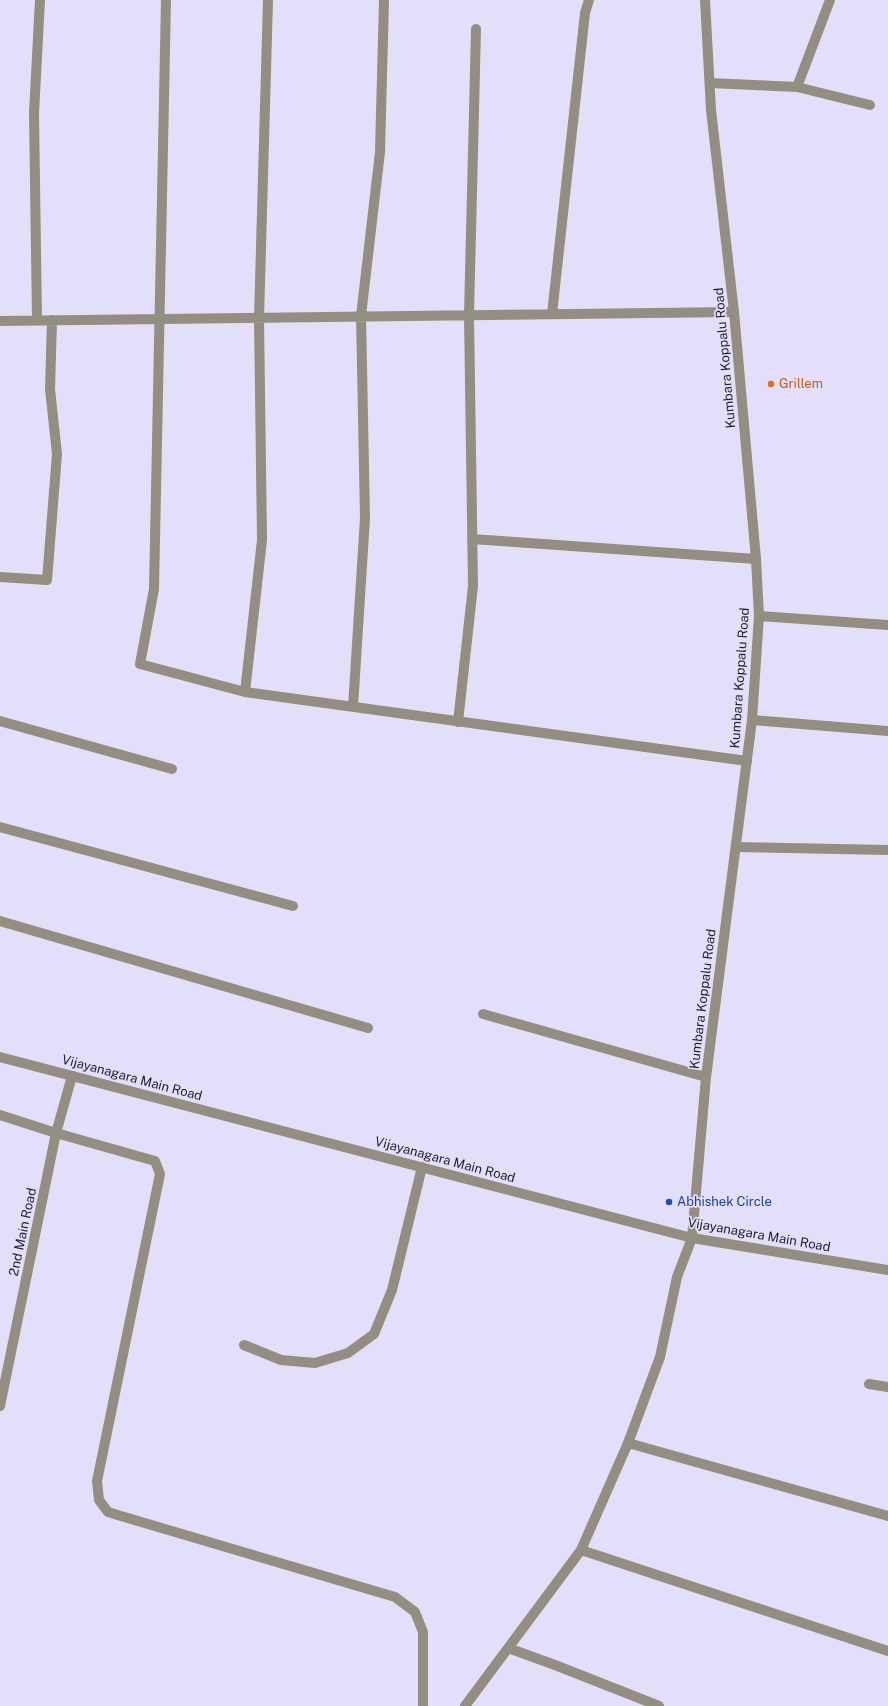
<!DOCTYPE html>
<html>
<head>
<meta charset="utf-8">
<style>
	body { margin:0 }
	canvas { display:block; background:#e3dffb }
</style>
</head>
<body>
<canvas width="888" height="1706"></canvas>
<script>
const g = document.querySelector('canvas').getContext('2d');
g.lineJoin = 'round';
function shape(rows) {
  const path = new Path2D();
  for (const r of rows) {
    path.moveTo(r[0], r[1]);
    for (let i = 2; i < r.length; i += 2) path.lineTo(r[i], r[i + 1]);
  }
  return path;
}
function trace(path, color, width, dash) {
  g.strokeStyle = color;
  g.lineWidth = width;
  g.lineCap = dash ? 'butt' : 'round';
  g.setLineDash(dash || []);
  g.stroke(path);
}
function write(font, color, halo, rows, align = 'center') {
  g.font = font + ' "Public Sans",sans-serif';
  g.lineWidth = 3.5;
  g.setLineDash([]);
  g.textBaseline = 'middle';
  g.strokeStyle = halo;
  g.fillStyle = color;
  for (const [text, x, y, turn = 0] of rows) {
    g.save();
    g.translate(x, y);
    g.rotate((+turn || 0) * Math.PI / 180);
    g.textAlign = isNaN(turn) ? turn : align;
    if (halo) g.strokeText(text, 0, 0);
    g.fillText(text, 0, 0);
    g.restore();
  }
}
trace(shape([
	[244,1345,281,1360,315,1363,348,1353,374,1334,392,1290,422,1167]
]), '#938e7f', 10);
trace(shape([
	[166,0,154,589,140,664,245,692,747,761],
	[710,83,797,87,870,105],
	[797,87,830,0],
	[552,314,585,13,589,0],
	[37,320,34,113,40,0],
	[0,321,734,312],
	[472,539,756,559],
	[0,577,47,580,57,454,50,389,52,320],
	[759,616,888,625],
	[245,692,262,540,259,318,268,0],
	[353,707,365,518,361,316,380,152,384,0],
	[752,720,888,731],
	[0,721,172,769],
	[458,722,473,586,469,315,476,29],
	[0,827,293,906],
	[736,847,888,850],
	[0,921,368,1028],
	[483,1014,706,1077],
	[0,1115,56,1133,155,1161,160,1174,97,1481,99,1500,108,1512,121,1516,395,1597,415,1612,423,1632,423,1706],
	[869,1384,888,1387],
	[0,1406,56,1133,72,1076],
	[628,1443,888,1516],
	[581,1550,888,1651],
	[508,1648,555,1665,659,1706],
	[465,1706,581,1550,628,1443,660,1357,677,1277,692,1238]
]), '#938e7f', 10);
trace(shape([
	[0,1057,692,1238,888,1270],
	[692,1238,706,1077,752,720,759,616,756,559,734,312,711,110,705,0]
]), '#938e7f', 10);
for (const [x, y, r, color] of [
	[771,384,4,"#e8710a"],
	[669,1202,4,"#1a4fb4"]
]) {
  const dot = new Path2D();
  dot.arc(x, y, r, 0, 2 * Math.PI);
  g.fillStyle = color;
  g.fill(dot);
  trace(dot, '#e3dffb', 1.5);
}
write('13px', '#211f2b', '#e3dffb', [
	["Kumbara Koppalu Road",725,358,-95],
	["Kumbara Koppalu Road",740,678,-86],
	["Kumbara Koppalu Road",703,999,-83],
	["Vijayanagara Main Road",132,1078,15],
	["Vijayanagara Main Road",445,1160,15],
	["2nd Main Road",23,1232,-78],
	["Vijayanagara Main Road",759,1235,10]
]);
write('13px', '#c56008', '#e3dffb', [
	["Grillem",779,384]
], 'left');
write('13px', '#164399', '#e3dffb', [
	["Abhishek Circle",677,1202]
], 'left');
</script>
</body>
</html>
